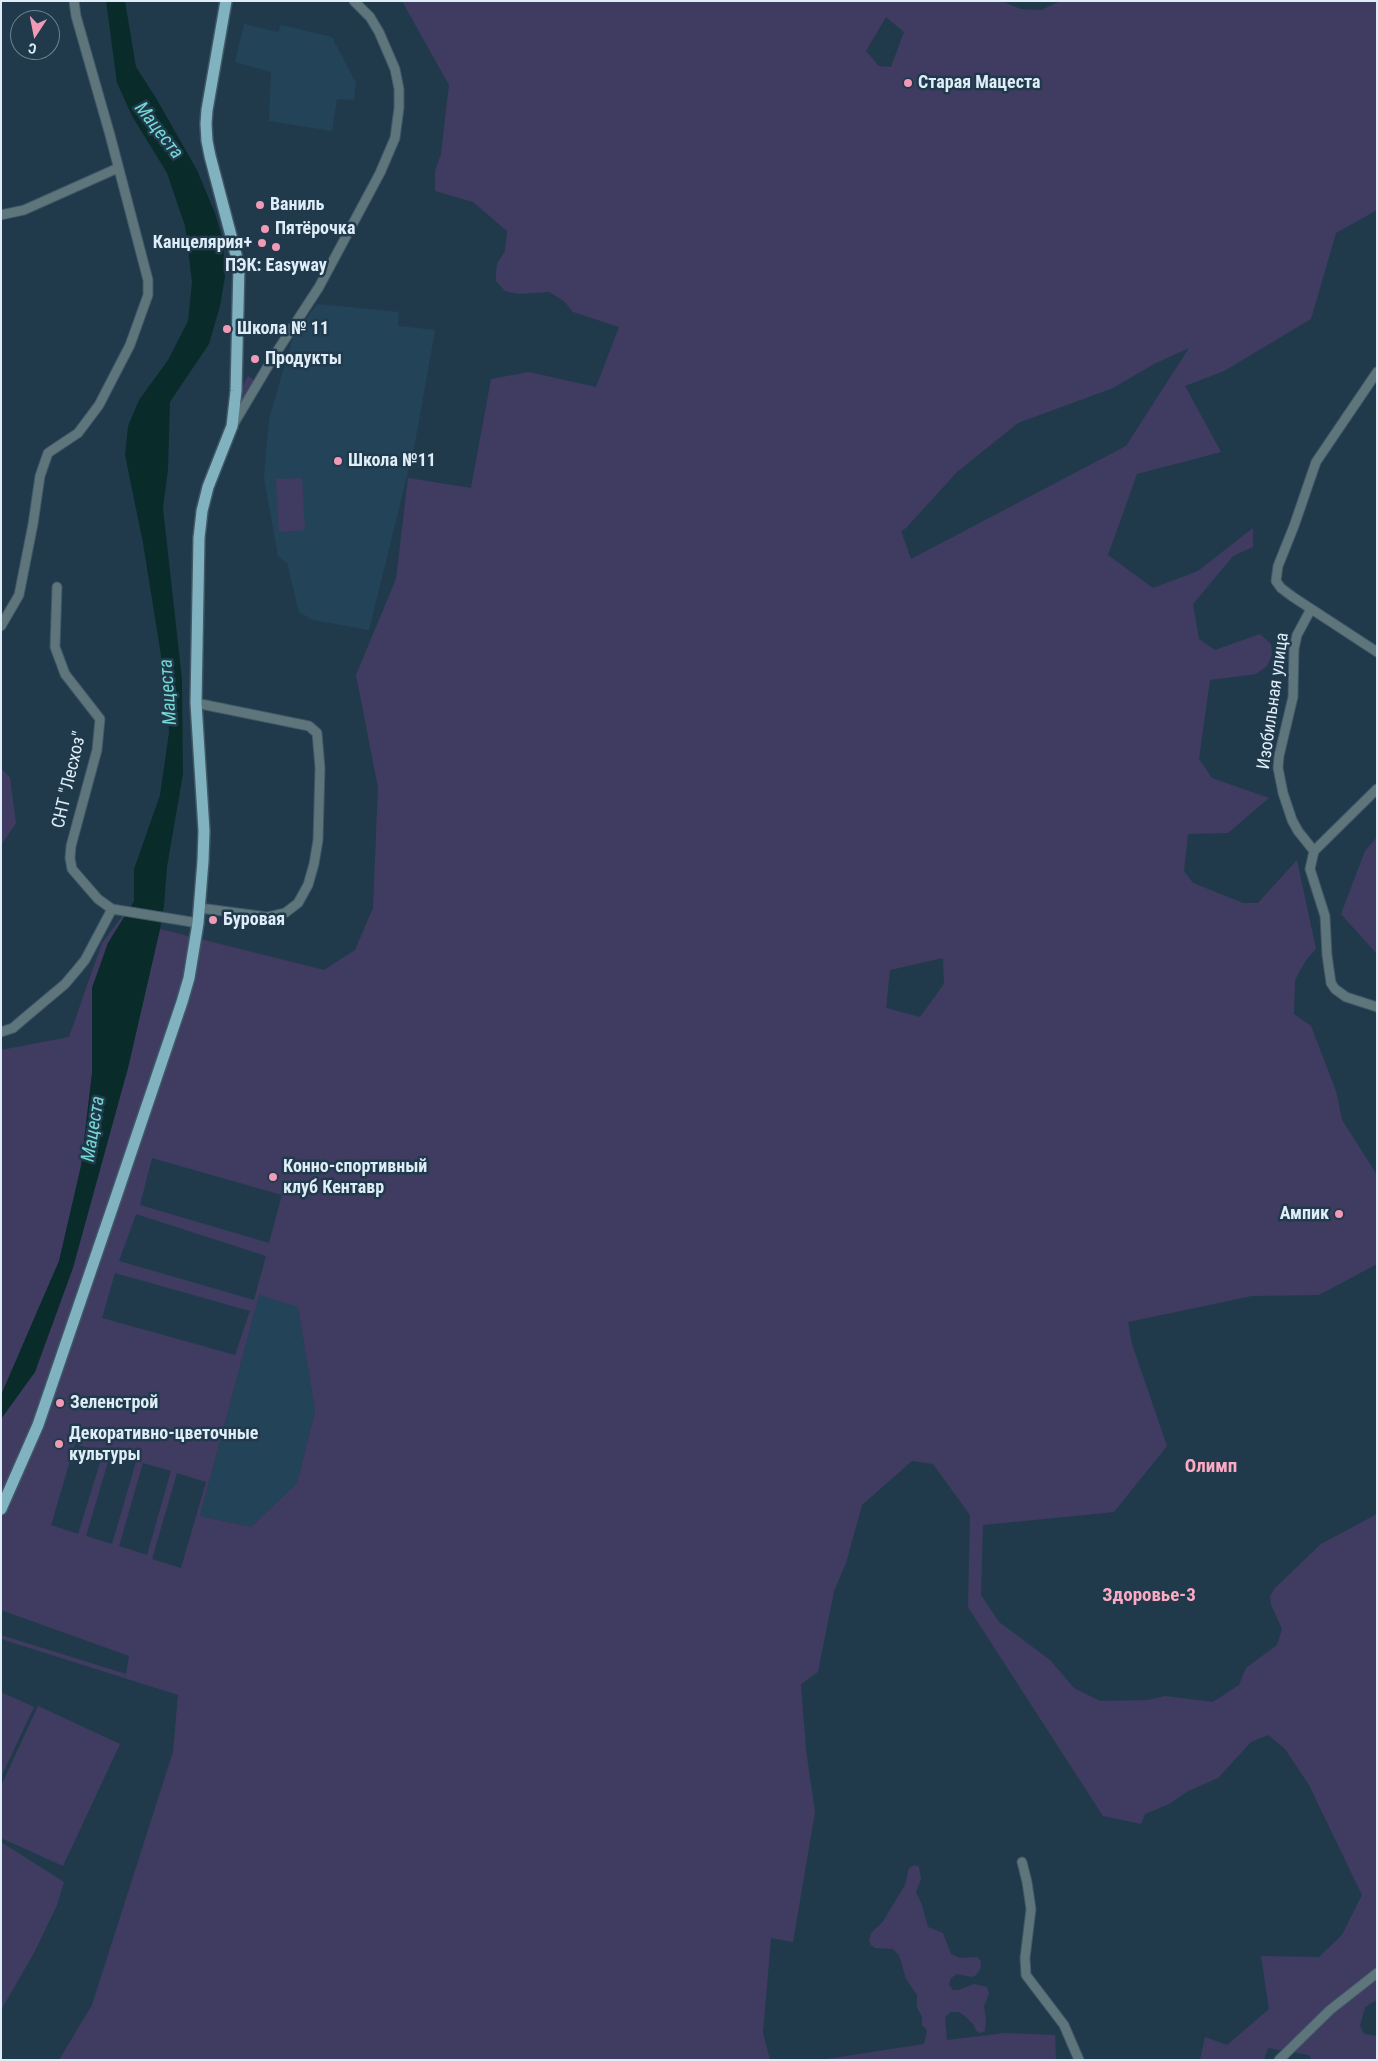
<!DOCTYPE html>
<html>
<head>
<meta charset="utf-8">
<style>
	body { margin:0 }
	#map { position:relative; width:1378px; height:2061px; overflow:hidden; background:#213a4b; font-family:"Roboto Condensed",sans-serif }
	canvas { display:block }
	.frame { position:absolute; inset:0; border:2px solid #deedf8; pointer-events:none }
	.north { position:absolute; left:10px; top:10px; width:50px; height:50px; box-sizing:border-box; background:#213a4b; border:1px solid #6d8290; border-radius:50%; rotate:191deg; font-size:14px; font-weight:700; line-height:20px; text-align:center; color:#deedf8 }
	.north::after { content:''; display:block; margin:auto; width:18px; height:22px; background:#f09ab6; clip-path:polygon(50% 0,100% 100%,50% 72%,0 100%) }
</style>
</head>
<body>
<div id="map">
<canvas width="1378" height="2061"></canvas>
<div class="frame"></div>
<div class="north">С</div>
</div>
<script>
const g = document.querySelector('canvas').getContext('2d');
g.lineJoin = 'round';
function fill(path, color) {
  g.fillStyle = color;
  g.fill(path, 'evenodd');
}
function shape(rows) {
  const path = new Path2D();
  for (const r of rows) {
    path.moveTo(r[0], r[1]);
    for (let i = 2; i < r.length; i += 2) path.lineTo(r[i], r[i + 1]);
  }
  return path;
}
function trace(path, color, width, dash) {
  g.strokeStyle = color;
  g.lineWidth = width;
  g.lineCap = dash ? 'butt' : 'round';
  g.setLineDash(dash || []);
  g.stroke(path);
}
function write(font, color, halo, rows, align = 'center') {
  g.font = font + ' "Roboto Condensed",sans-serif';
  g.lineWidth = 5;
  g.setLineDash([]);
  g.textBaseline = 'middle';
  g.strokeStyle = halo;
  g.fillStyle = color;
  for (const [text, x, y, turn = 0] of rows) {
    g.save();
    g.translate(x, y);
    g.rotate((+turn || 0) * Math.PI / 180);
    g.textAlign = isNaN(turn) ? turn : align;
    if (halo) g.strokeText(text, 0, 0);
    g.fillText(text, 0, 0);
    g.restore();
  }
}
fill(shape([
	[244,24,278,32,281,25,332,37,356,83,354,100,337,99,332,131,269,121,271,72,235,62],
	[317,304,399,312,398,326,435,330,415,443,369,630,313,620,299,612,287,563,278,556,264,478,269,419,293,337],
	[259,1295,298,1306,315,1411,297,1483,251,1527,200,1516]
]), '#234359');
fill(shape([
	[402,1,1001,1,1021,9,1041,10,1061,1,1377,1,1377,210,1336,233,1311,319,1224,371,1185,386,1221,452,1137,474,1108,555,1153,588,1198,571,1253,528,1253,547,1233,556,1193,604,1199,639,1215,650,1260,634,1271,644,1272,655,1267,666,1256,674,1210,680,1199,759,1212,778,1269,798,1228,833,1188,834,1184,871,1193,883,1243,903,1258,903,1297,860,1316,949,1306,960,1295,980,1294,1014,1311,1026,1336,1091,1342,1120,1377,1175,1377,1264,1319,1295,1252,1296,1128,1322,1132,1344,1167,1446,1114,1512,983,1525,981,1595,999,1622,1050,1660,1074,1688,1100,1701,1148,1700,1165,1696,1213,1702,1239,1685,1246,1668,1277,1645,1282,1629,1271,1605,1270,1596,1275,1588,1321,1544,1377,1514,1377,2000,1365,2007,1360,2026,1364,2034,1377,2036,1377,2060,1312,2060,1309,2055,1268,2048,1264,2060,1200,2060,1205,2037,1227,2045,1269,2009,1261,1956,1319,1957,1342,1935,1362,1895,1309,1785,1285,1749,1268,1735,1251,1742,1218,1778,1188,1791,1169,1804,1145,1814,1141,1824,1103,1816,968,1607,970,1515,933,1464,912,1461,862,1505,846,1563,834,1591,818,1672,801,1684,806,1750,815,1812,793,1942,771,1938,763,2033,770,2060,59,2060,92,2005,173,1752,178,1695,1,1639,1,1635,126,1674,129,1656,1,1610,1,1419,35,1372,128,1068,160,929,324,970,355,950,373,908,378,787,356,675,396,579,408,478,471,488,491,379,529,372,596,387,619,327,573,312,564,301,549,292,518,294,505,291,496,281,496,274,497,264,505,251,507,231,473,202,435,191,435,171,441,154,449,85],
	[886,17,904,32,891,67,879,66,866,51],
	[1189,348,1126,446,911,559,901,531,906,528,957,472,1018,423,1113,388,1154,364],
	[943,958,944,984,920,1017,886,1008,890,970],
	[152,1158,282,1195,269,1243,140,1205],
	[136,1214,266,1256,254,1300,119,1261],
	[115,1273,250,1311,235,1355,102,1318],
	[259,1295,298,1307,315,1411,297,1483,251,1527,200,1516],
	[75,1444,103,1453,78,1534,51,1525],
	[110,1455,136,1462,112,1544,86,1536],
	[143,1463,171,1471,147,1555,119,1546],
	[177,1473,206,1482,181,1568,152,1559],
	[248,376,255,381,241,404,243,385],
	[302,478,305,530,279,532,276,479],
	[1,768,10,778,16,823,1,845],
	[1377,837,1377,954,1341,914,1365,851],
	[134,901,108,943,92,988,92,1073,81,1166,59,1261,1,1395,1,1050,69,1037,102,943],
	[1,1692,34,1707,1,1777],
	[38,1706,120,1744,63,1866,1,1838,1,1786],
	[1,1842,64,1882,57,1905,34,1953,1,2010],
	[915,1865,919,1867,921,1879,916,1892,922,1905,928,1927,943,1933,951,1954,960,1958,977,1957,981,1961,980,1970,976,1975,972,1977,957,1974,951,1978,949,1985,953,1990,959,1990,974,1984,987,1987,989,1994,984,2006,986,2021,985,2031,981,2033,976,2031,974,2025,965,2016,959,2012,951,2012,945,2017,947,2040,1005,2033,1055,2035,1056,2060,820,2060,924,2044,927,2030,922,2025,922,2017,917,2007,917,1995,906,1979,899,1955,893,1949,875,1948,871,1945,869,1940,871,1933,882,1923,905,1885,909,1868]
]), '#403c61');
fill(shape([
	[106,1,125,1,136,67,156,98,197,170,215,213,223,241,225,277,220,306,209,344,170,402,168,470,163,508,182,679,183,774,167,867,164,906,160,929,128,1068,73,1268,35,1372,1,1419,1,1395,59,1261,81,1166,92,1073,92,988,108,943,134,901,134,869,160,795,169,732,166,687,143,543,125,455,128,426,139,400,168,360,188,321,192,282,185,226,167,173,132,116,117,83]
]), '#092c2b');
const minor = shape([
	[1,215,24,210,118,168],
	[1377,372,1316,462,1294,526,1278,566,1276,581,1281,588,1293,597,1377,652],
	[233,425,274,356,319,287,380,173,395,138,399,108,399,89,395,69,379,32,370,17,354,1],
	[57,587,55,647,65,674,100,719,97,750,71,846,70,858,72,869,98,899,112,909,198,923],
	[1311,609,1297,635,1294,649,1293,697,1279,756,1278,768,1283,793,1292,820,1298,831,1314,851],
	[1,626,19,595,33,524,40,476,48,453,78,433,99,405,130,345,148,295,148,280,110,135,76,16,74,1],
	[196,703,309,726,317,733,320,768,318,840,314,864,308,885,298,903,285,913,267,917,200,908],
	[1377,789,1314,851,1310,869,1325,916,1327,955,1331,983,1335,989,1346,997,1377,1007],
	[1,1032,13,1028,21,1021,65,984,76,971,85,960,112,909],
	[1022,1862,1027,1882,1031,1909,1025,1958,1026,1975,1064,2025,1079,2060],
	[1279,2060,1330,2010,1377,1973]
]);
const major = shape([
	[1,1509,38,1425,116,1197,182,1002,189,978,198,923,203,861,204,831,196,703,199,538,202,511,208,487,232,426,236,391,239,266,210,156,207,141,206,124,207,110,226,1]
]);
trace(minor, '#3f5767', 11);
trace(major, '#3f5767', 14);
trace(minor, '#5e757b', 9);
trace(major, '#80b2bf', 11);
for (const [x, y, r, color] of [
	[908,83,5,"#f09ab6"],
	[260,205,5,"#f09ab6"],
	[265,229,5,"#f09ab6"],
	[262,243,5,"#f09ab6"],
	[276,247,5,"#f09ab6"],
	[227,329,5,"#f09ab6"],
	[255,359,5,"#f09ab6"],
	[338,461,5,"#f09ab6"],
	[213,920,5,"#f09ab6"],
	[273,1177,5,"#f09ab6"],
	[1339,1214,5,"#f09ab6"],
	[60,1403,5,"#f09ab6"],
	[59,1444,5,"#f09ab6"]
]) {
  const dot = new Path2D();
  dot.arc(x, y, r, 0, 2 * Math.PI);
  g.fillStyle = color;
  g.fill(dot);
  trace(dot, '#213a4b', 2);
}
write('bold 18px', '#deedf8', '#213a4b', [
	["Старая Мацеста",918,83],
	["Ваниль",270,205],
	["Пятёрочка",275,229],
	["Канцелярия+",252,243,"right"],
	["ПЭК: Easyway",276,266,"center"],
	["Школа № 11",237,329],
	["Продукты",265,359],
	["Школа №11",348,461],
	["Буровая",223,920],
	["Конно-спортивный",283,1167],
	["клуб Кентавр",283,1188],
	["Ампик",1329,1214,"right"],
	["Зеленстрой",70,1403],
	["Декоративно-цветочные",69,1434],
	["культуры",69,1455]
], 'left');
write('18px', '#deedf8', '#213a4b', [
	["Изобильная улица",1274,701,-82],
	["СНТ \"Лесхоз\"",70,780,-77]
]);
write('italic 19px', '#74d9d4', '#213a4b', [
	["Мацеста",158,131,52],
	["Мацеста",169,692,-94],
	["Мацеста",94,1129,-81]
]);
write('bold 19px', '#fbaac4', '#213a4b', [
	["Олимп",1211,1467],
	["Здоровье-3",1149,1596]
]);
</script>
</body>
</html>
